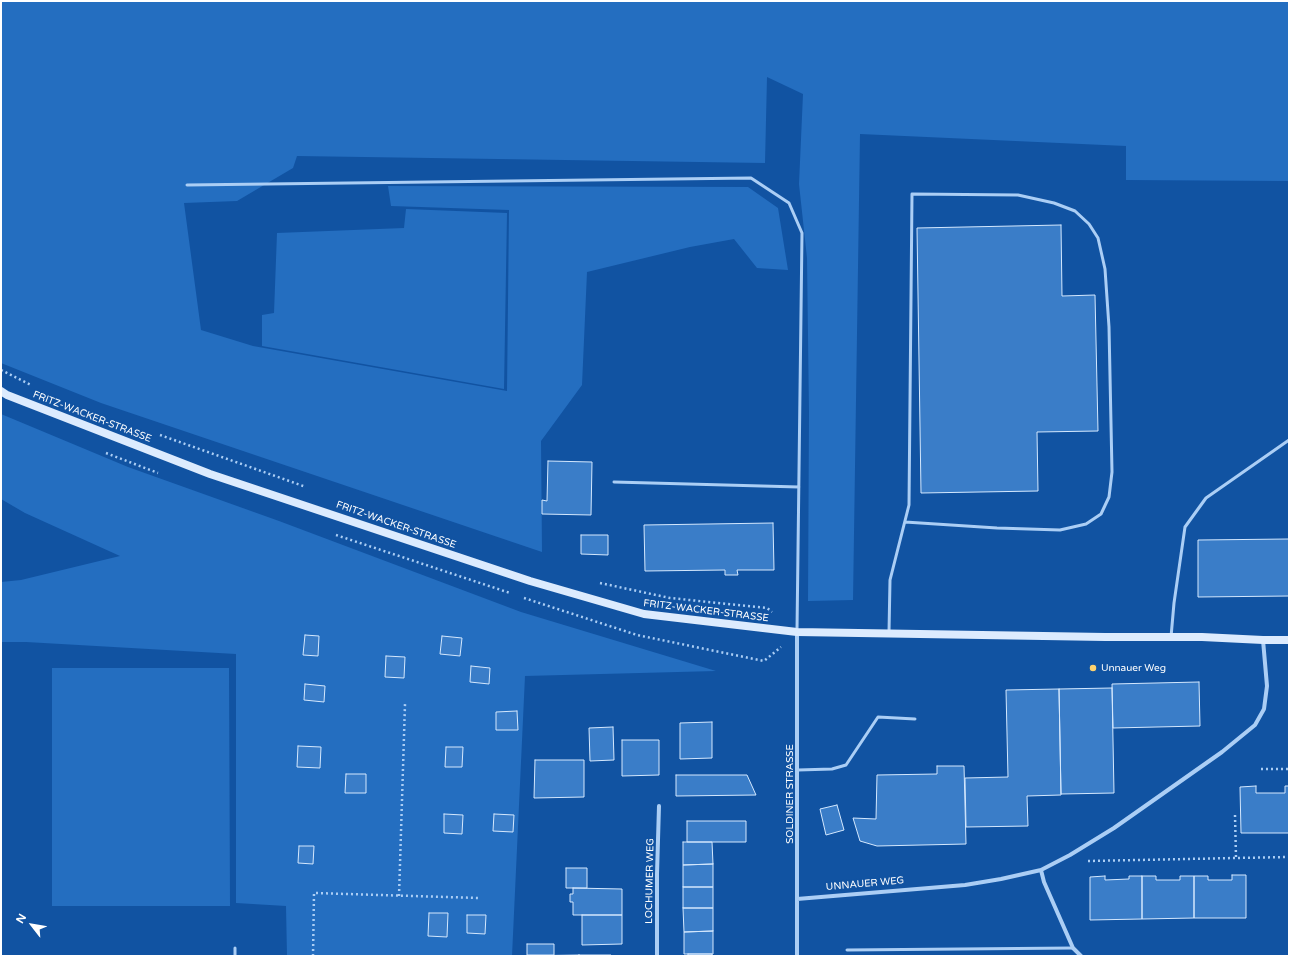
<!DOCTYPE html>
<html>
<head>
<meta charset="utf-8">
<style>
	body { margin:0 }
	#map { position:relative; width:1290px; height:957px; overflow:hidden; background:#1153a2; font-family:"Varela Round",sans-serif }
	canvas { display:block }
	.frame { position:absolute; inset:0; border:2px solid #fff; pointer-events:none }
	.north { position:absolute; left:12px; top:905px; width:40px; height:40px; -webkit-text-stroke:3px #1153a2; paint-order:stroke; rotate:301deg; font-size:11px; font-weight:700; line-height:16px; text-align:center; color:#fff }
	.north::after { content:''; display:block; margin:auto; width:14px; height:18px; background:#fff; clip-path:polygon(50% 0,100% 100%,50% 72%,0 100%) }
</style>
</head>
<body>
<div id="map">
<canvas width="1290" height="957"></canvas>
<div class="frame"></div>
<div class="north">N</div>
</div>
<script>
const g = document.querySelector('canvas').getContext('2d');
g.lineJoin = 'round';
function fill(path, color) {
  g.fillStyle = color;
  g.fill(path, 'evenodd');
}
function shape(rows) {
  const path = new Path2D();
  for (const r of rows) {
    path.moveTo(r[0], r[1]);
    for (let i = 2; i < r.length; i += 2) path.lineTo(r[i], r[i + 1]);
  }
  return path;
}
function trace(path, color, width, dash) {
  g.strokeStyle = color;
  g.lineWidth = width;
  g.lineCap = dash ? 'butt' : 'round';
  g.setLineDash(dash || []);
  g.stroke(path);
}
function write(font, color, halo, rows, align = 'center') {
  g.font = font + ' "Varela Round",sans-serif';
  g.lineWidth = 3.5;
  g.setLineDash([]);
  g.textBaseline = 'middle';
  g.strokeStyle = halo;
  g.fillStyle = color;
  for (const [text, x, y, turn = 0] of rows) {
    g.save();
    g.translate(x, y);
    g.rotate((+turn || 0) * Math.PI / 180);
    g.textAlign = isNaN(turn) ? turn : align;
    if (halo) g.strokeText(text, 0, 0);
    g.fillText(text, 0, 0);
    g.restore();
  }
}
fill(shape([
	[1,1,1289,1,1289,181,1126,180,1126,146,860,134,853,600,808,601,809,413,807,258,799,184,803,94,767,77,765,163,297,156,293,168,237,201,184,203,201,330,253,346,507,391,509,210,391,206,388,186,748,187,778,208,788,270,757,268,734,239,690,247,587,272,582,385,541,441,542,552,101,403,1,363],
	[406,209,507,213,504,389,262,346,262,315,274,313,277,233,404,228],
	[1,414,128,467,279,521,521,612,716,671,525,676,512,956,287,956,286,906,236,903,236,654,26,642,1,642,1,582,21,580,120,556,25,513,1,499],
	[52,668,229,668,230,906,52,906]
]), '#246ec0');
const building = shape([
	[1061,225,1062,296,1095,295,1098,431,1037,432,1038,491,921,493,917,228,1061,225],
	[548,461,592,462,591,515,542,514,542,500,547,501,548,461],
	[773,523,774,570,737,570,738,575,725,575,725,570,645,571,644,525,773,523],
	[581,535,608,535,608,555,581,554,581,535],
	[1289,539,1289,596,1198,597,1198,540,1289,539],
	[305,635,319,636,318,656,303,655,305,635],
	[442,636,462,638,460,656,440,654,442,636],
	[386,656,405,657,404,678,385,677,386,656],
	[471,666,490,668,489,684,470,682,471,666],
	[1199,682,1200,726,1113,728,1112,684,1199,682],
	[305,684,325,686,324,702,304,700,305,684],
	[1112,688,1114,793,1061,794,1059,689,1112,688],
	[1059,689,1061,795,1027,796,1028,826,966,827,965,778,1008,777,1006,690,1059,689],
	[517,711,518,730,496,730,496,712,517,711],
	[712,722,712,758,680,759,680,723,712,722],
	[613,727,614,760,590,761,589,728,613,727],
	[622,740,659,740,659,775,622,776,622,740],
	[298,746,321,747,320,768,297,767,298,746],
	[446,747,463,747,462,767,445,767,446,747],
	[535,760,584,760,584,797,534,798,535,760],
	[937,766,964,766,966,844,877,846,860,841,853,818,876,819,877,775,937,774,937,766],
	[346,774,366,774,366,793,345,793,346,774],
	[676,775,747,775,756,795,676,796,676,775],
	[1256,786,1256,793,1285,793,1285,786,1289,786,1289,833,1241,833,1240,787,1256,786],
	[837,805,844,830,826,835,820,809,837,805],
	[444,814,463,815,462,834,444,833,444,814],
	[494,814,514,815,513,832,493,831,494,814],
	[687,821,746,821,746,842,687,842,687,821],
	[683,842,712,842,713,864,683,865,683,842],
	[299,846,314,846,313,864,298,863,299,846],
	[713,864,713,887,683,887,683,865,713,864],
	[566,868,587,868,587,888,566,888,566,868],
	[1232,875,1246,875,1246,918,1194,918,1194,876,1208,876,1208,880,1232,880,1232,875],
	[1105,876,1105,880,1129,879,1129,876,1142,876,1142,919,1090,920,1090,877,1105,876],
	[1142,876,1156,876,1156,880,1180,880,1180,876,1194,876,1194,918,1142,919,1142,876],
	[683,887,713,887,713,908,683,908,683,887],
	[573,888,622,889,622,915,573,915,573,902,570,902,570,894,573,894,573,888],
	[683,908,713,908,713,931,684,932,683,908],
	[429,913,448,913,447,937,428,936,429,913],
	[467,915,486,915,485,934,467,933,467,915],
	[582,915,622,915,622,944,582,945,582,915],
	[713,931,713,954,684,954,684,932,713,931],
	[527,944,554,944,554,955,527,955,527,944],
	[688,954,712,954,712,956,688,956,688,954],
	[579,955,579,956,517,956,579,955],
	[579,955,611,955,611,956,579,956,579,955]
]);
fill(building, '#3a7dc8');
trace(building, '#d4e8fe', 1);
trace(shape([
	[1,370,31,385],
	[160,435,306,487],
	[106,453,158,473],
	[336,535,510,593],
	[600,583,670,598,767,608,772,612],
	[524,598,637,635,764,661,781,647],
	[1261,769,1289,769],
	[1235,815,1236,858,1289,857],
	[1088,861,1236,858],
	[399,896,405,704],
	[313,956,314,893,479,898]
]), '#abcef5', 2.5, [2, 3]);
trace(shape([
	[187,185,751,178,789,203,802,233,797,630],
	[614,482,799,487],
	[889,632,890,580,909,505,912,194,1018,195,1054,203,1075,211,1089,224,1098,238,1105,269,1109,327,1112,472,1109,497,1101,514,1086,524,1060,530,997,528,905,522],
	[1171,637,1174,603,1185,527,1206,498,1289,440],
	[798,770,832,769,846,765,878,717,915,719],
	[847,950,1073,948],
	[235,956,235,948]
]), '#abcef5', 3);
trace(shape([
	[1041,870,1044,882,1073,948,1081,956],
	[797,899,965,885,1001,879,1041,870,1070,855,1114,828,1222,752,1255,725,1264,709,1267,686,1263,640],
	[657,956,657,874,659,806],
	[797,956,797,632]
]), '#abcef5', 4);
trace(shape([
	[1,391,7,395,210,474,530,581,644,614,797,632,1105,637,1202,637,1263,640,1289,640]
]), '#dcebfe', 8);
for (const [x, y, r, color] of [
	[1093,668,4,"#ffd36f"]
]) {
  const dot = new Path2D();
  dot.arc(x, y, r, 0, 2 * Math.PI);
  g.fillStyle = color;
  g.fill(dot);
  trace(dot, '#1153a2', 1.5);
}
write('10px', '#fff', '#1153a2', [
	["FRITZ-WACKER-STRASSE",92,417,21],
	["FRITZ-WACKER-STRASSE",396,525,19],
	["FRITZ-WACKER-STRASSE",706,611,7],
	["SOLDINER STRASSE",790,794,-90],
	["LOCHUMER WEG",650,881,-89],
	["UNNAUER WEG",865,884,-5]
]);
write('10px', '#fff', '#1153a2', [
	["Unnauer Weg",1101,668]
], 'left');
</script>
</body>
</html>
